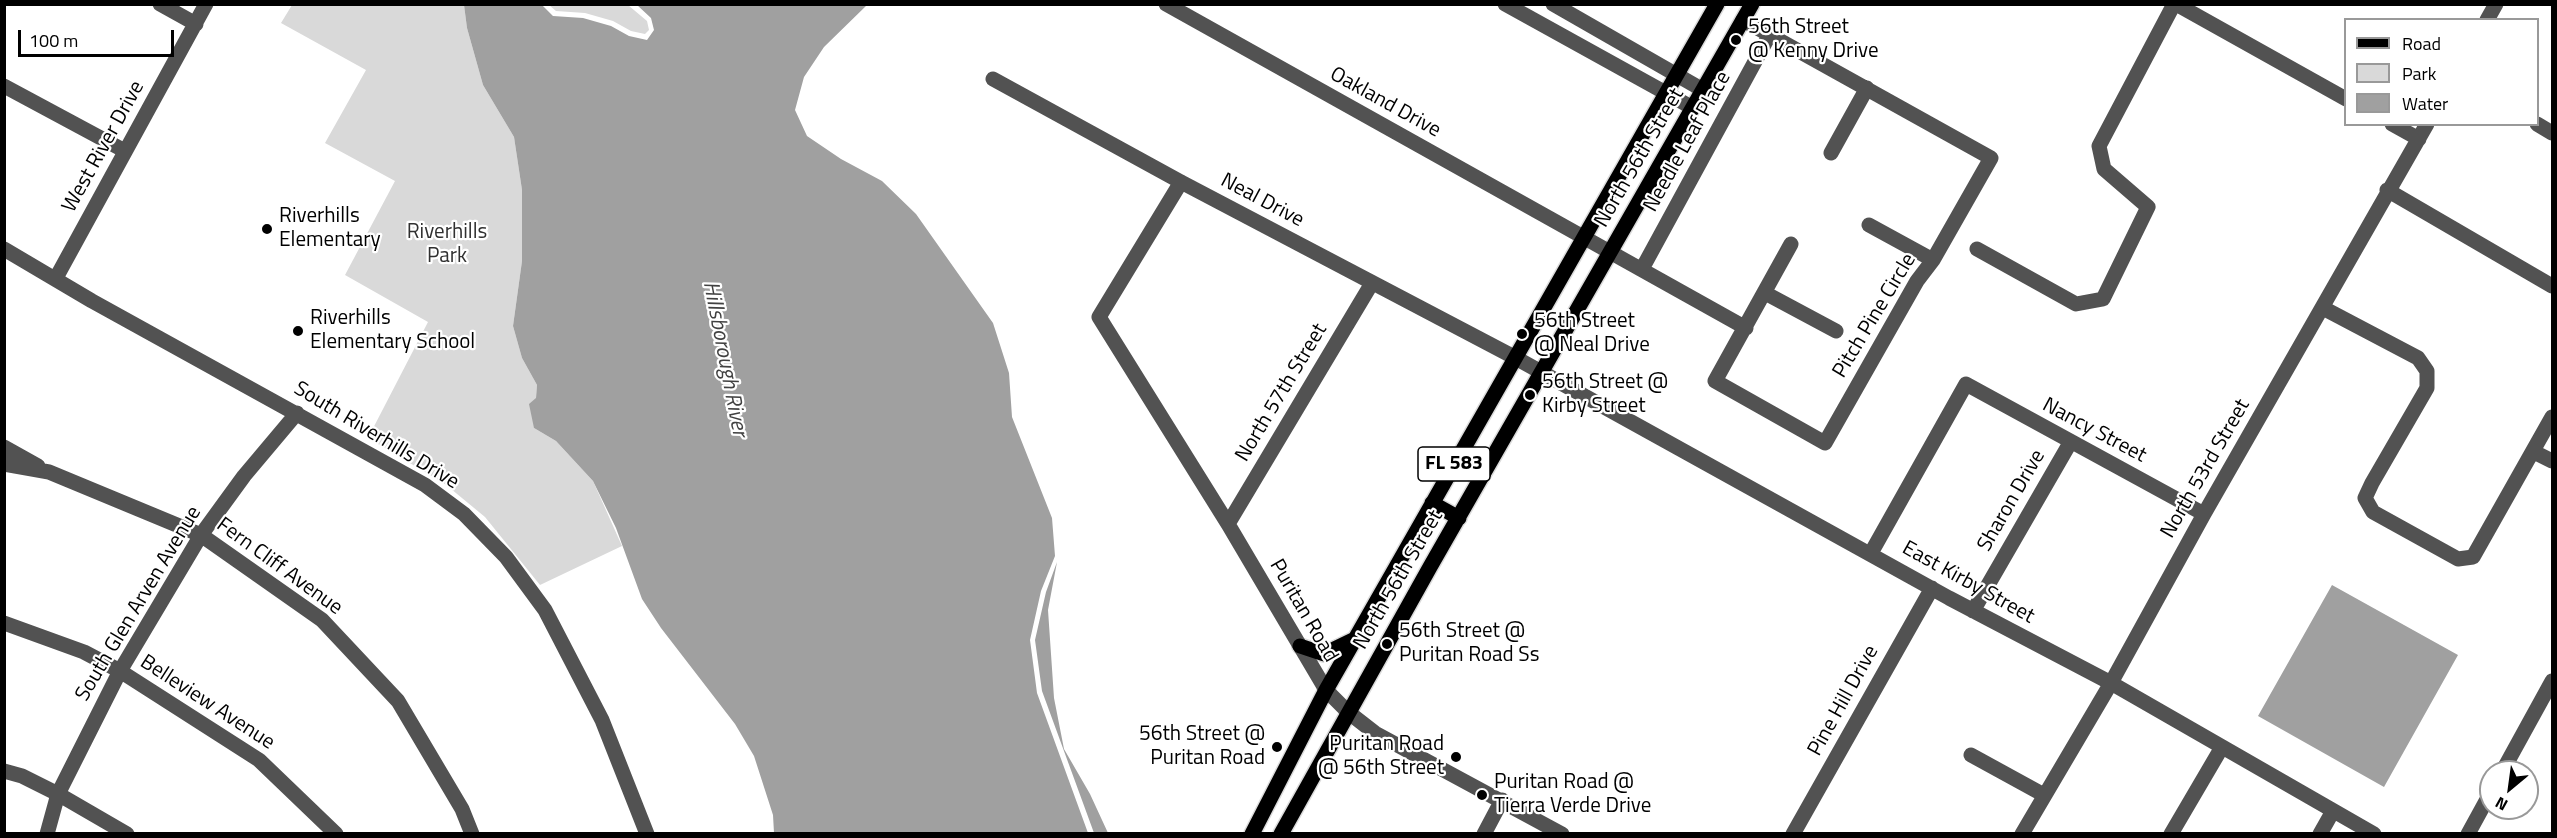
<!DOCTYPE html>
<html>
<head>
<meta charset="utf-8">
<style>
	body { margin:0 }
	#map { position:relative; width:2557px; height:838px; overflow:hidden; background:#fff; font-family:"Titillium Web",sans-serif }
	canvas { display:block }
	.frame { position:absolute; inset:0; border:6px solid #000; pointer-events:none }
	.legend { position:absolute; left:2344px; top:18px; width:195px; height:108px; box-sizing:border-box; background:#fff; border:2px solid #999; margin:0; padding:8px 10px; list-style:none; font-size:18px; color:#000 }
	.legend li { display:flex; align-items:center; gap:12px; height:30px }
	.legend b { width:30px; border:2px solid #999 }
	.north { position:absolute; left:2479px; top:760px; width:60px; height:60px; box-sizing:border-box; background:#fff; border:2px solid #999; border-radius:50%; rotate:209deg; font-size:16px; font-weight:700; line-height:24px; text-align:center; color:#000 }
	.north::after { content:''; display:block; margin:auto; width:21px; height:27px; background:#000; clip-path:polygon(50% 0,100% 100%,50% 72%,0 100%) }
	.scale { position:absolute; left:18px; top:30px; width:156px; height:27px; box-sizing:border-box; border:3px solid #000; border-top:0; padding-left:8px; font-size:18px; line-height:21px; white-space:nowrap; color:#000; -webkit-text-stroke:4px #fff; paint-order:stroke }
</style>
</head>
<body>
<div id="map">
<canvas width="2557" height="838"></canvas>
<div class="frame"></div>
<ul class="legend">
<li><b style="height:8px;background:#000"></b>Road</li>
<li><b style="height:16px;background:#d9d9d9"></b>Park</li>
<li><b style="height:16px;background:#a0a0a0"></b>Water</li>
</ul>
<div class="north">N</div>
<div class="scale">100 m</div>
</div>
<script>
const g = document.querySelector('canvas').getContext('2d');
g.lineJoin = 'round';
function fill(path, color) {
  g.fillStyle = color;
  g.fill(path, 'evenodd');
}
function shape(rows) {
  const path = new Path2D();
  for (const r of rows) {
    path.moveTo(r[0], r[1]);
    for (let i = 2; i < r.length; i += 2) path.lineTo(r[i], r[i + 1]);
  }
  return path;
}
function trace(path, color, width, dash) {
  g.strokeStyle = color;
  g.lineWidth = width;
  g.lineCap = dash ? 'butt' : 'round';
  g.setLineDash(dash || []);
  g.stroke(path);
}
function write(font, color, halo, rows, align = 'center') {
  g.font = font + ' "Titillium Web",sans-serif';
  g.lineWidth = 4.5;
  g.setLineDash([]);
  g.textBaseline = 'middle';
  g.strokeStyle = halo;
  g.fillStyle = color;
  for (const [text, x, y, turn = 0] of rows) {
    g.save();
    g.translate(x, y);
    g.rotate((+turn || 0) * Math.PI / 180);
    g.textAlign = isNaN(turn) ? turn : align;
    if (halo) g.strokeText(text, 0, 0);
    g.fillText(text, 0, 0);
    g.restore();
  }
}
fill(shape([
	[292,5,464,5,467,28,483,85,514,137,522,190,522,261,513,326,522,358,537,385,534,428,556,441,593,481,622,546,540,585,485,517,445,484,368,438,428,322,345,275,395,181,325,143,366,70,281,23],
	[549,5,628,5,647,21,649,30,645,34,631,31,613,21,585,13,556,11]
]), '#d9d9d9');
fill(shape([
	[464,5,542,5,553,16,583,18,611,26,629,36,647,40,654,30,651,18,637,5,867,5,824,47,804,77,795,110,807,136,841,159,882,181,916,214,993,323,1009,373,1012,417,1052,518,1055,556,1041,591,1030,640,1037,693,1088,833,774,833,773,815,754,756,735,724,661,628,642,599,616,528,593,481,556,441,534,428,529,404,536,398,537,385,522,358,513,326,522,261,522,190,514,137,483,85,467,28],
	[1057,562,1048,610,1054,698,1064,749,1090,794,1108,833,1094,833,1042,691,1035,640,1046,592],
	[2332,585,2458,655,2384,787,2258,716]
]), '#a0a0a0');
const major = shape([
	[1432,503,1459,518],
	[1300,646,1324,654,1355,639],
	[1252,834,1326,690,1717,4],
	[1281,834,1430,567,1752,4]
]);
trace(major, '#dbdbdb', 18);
trace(shape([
	[160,4,196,24],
	[1166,4,1746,328],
	[1505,4,1693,108],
	[1553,4,1703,90],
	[2176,4,2346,99],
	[1743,20,1991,158,1933,260,1917,281,1825,443,1715,381,1791,244],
	[2487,20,2496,4],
	[993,79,1181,182,1514,357,1949,598,2111,683,2374,834],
	[4,86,125,151],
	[2392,124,2419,139],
	[2537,124,2552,133],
	[1831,153,1867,88],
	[1181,182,1099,317,1228,524,1326,690,1348,712,1375,733,1562,834],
	[2387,190,2552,286],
	[1869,225,1933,260],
	[4,249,92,301,425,485,464,514,506,557,545,610,602,720,647,834],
	[1977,249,2076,304,2103,299,2148,207,2104,169,2099,146,2174,4],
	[1642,269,1770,34],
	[56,278,206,4],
	[1765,293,1836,331],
	[2323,308,2418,358,2427,371,2427,388,2372,483,2365,498,2373,512,2458,559,2473,557,2552,417],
	[4,447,38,466],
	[2534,452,2552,461],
	[4,464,49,472,201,535,322,620,398,701,462,809,472,834],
	[1228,524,1372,283],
	[1871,553,1966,384,2204,514],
	[1973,611,2070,443],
	[4,623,84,652,120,671,259,760,336,834],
	[1971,755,2044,795],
	[4,771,22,776,58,794,127,834],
	[2502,772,2552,681],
	[47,834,58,794,120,671,201,535,244,476,297,413],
	[1484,834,1502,800],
	[1793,834,1932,588],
	[2022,834,2111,683,2204,514,2427,124],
	[2171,834,2222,747],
	[2320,834,2333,811],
	[2468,834,2491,792]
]), '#525252', 15);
trace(major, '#000', 15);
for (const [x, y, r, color] of [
	[1736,40,6,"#000"],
	[267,229,6,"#000"],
	[298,331,6,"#000"],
	[1522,334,6,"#000"],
	[1530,395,6,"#000"],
	[1387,644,6,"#000"],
	[1277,747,6,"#000"],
	[1456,757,6,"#000"],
	[1482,795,6,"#000"]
]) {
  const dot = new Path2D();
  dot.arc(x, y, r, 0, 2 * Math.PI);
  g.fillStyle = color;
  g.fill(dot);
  trace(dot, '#fff', 2);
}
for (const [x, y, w] of [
	[1454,464,72]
]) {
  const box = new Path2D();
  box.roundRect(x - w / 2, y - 17, w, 34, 4.5);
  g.fillStyle = '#fff';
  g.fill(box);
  trace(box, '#000', 1.5);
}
write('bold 20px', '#000', null, [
	["FL 583",1454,464]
]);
write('21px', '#000', '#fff', [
	["56th Street",1748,28],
	["@ Kenny Drive",1748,52],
	["Riverhills",279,217],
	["Elementary",279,241],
	["Riverhills",310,319],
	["Elementary School",310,343],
	["56th Street",1534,322],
	["@ Neal Drive",1534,346],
	["56th Street @",1542,383],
	["Kirby Street",1542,407],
	["56th Street @",1399,632],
	["Puritan Road Ss",1399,656],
	["56th Street @",1265,735,"right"],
	["Puritan Road",1265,759,"right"],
	["Puritan Road",1444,745,"right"],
	["@ 56th Street",1444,769,"right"],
	["Puritan Road @",1494,783],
	["Tierra Verde Drive",1494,807]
], 'left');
write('21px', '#000', '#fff', [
	["Oakland Drive",1385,103,29],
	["Needle Leaf Place",1688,142,-61],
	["West River Drive",104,147,-61],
	["North 56th Street",1640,158,-60],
	["Neal Drive",1262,201,28],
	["Pitch Pine Circle",1875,316,-59],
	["North 57th Street",1282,393,-59],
	["Nancy Street",2094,431,28],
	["South Riverhills Drive",376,436,31],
	["North 53rd Street",2206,469,-60],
	["Sharon Drive",2012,501,-60],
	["Fern Cliff Avenue",279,567,36],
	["North 56th Street",1399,580,-60],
	["East Kirby Street",1968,583,29],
	["South Glen Arven Avenue",139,604,-59],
	["Puritan Road",1303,611,60],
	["Pine Hill Drive",1844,701,-61],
	["Belleview Avenue",207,703,33]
]);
write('21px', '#303030', '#fff', [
	["Riverhills",447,233],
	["Park",447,257]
]);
write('italic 22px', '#414141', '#fff', [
	["Hillsborough River",724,359,79]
]);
</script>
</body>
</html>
